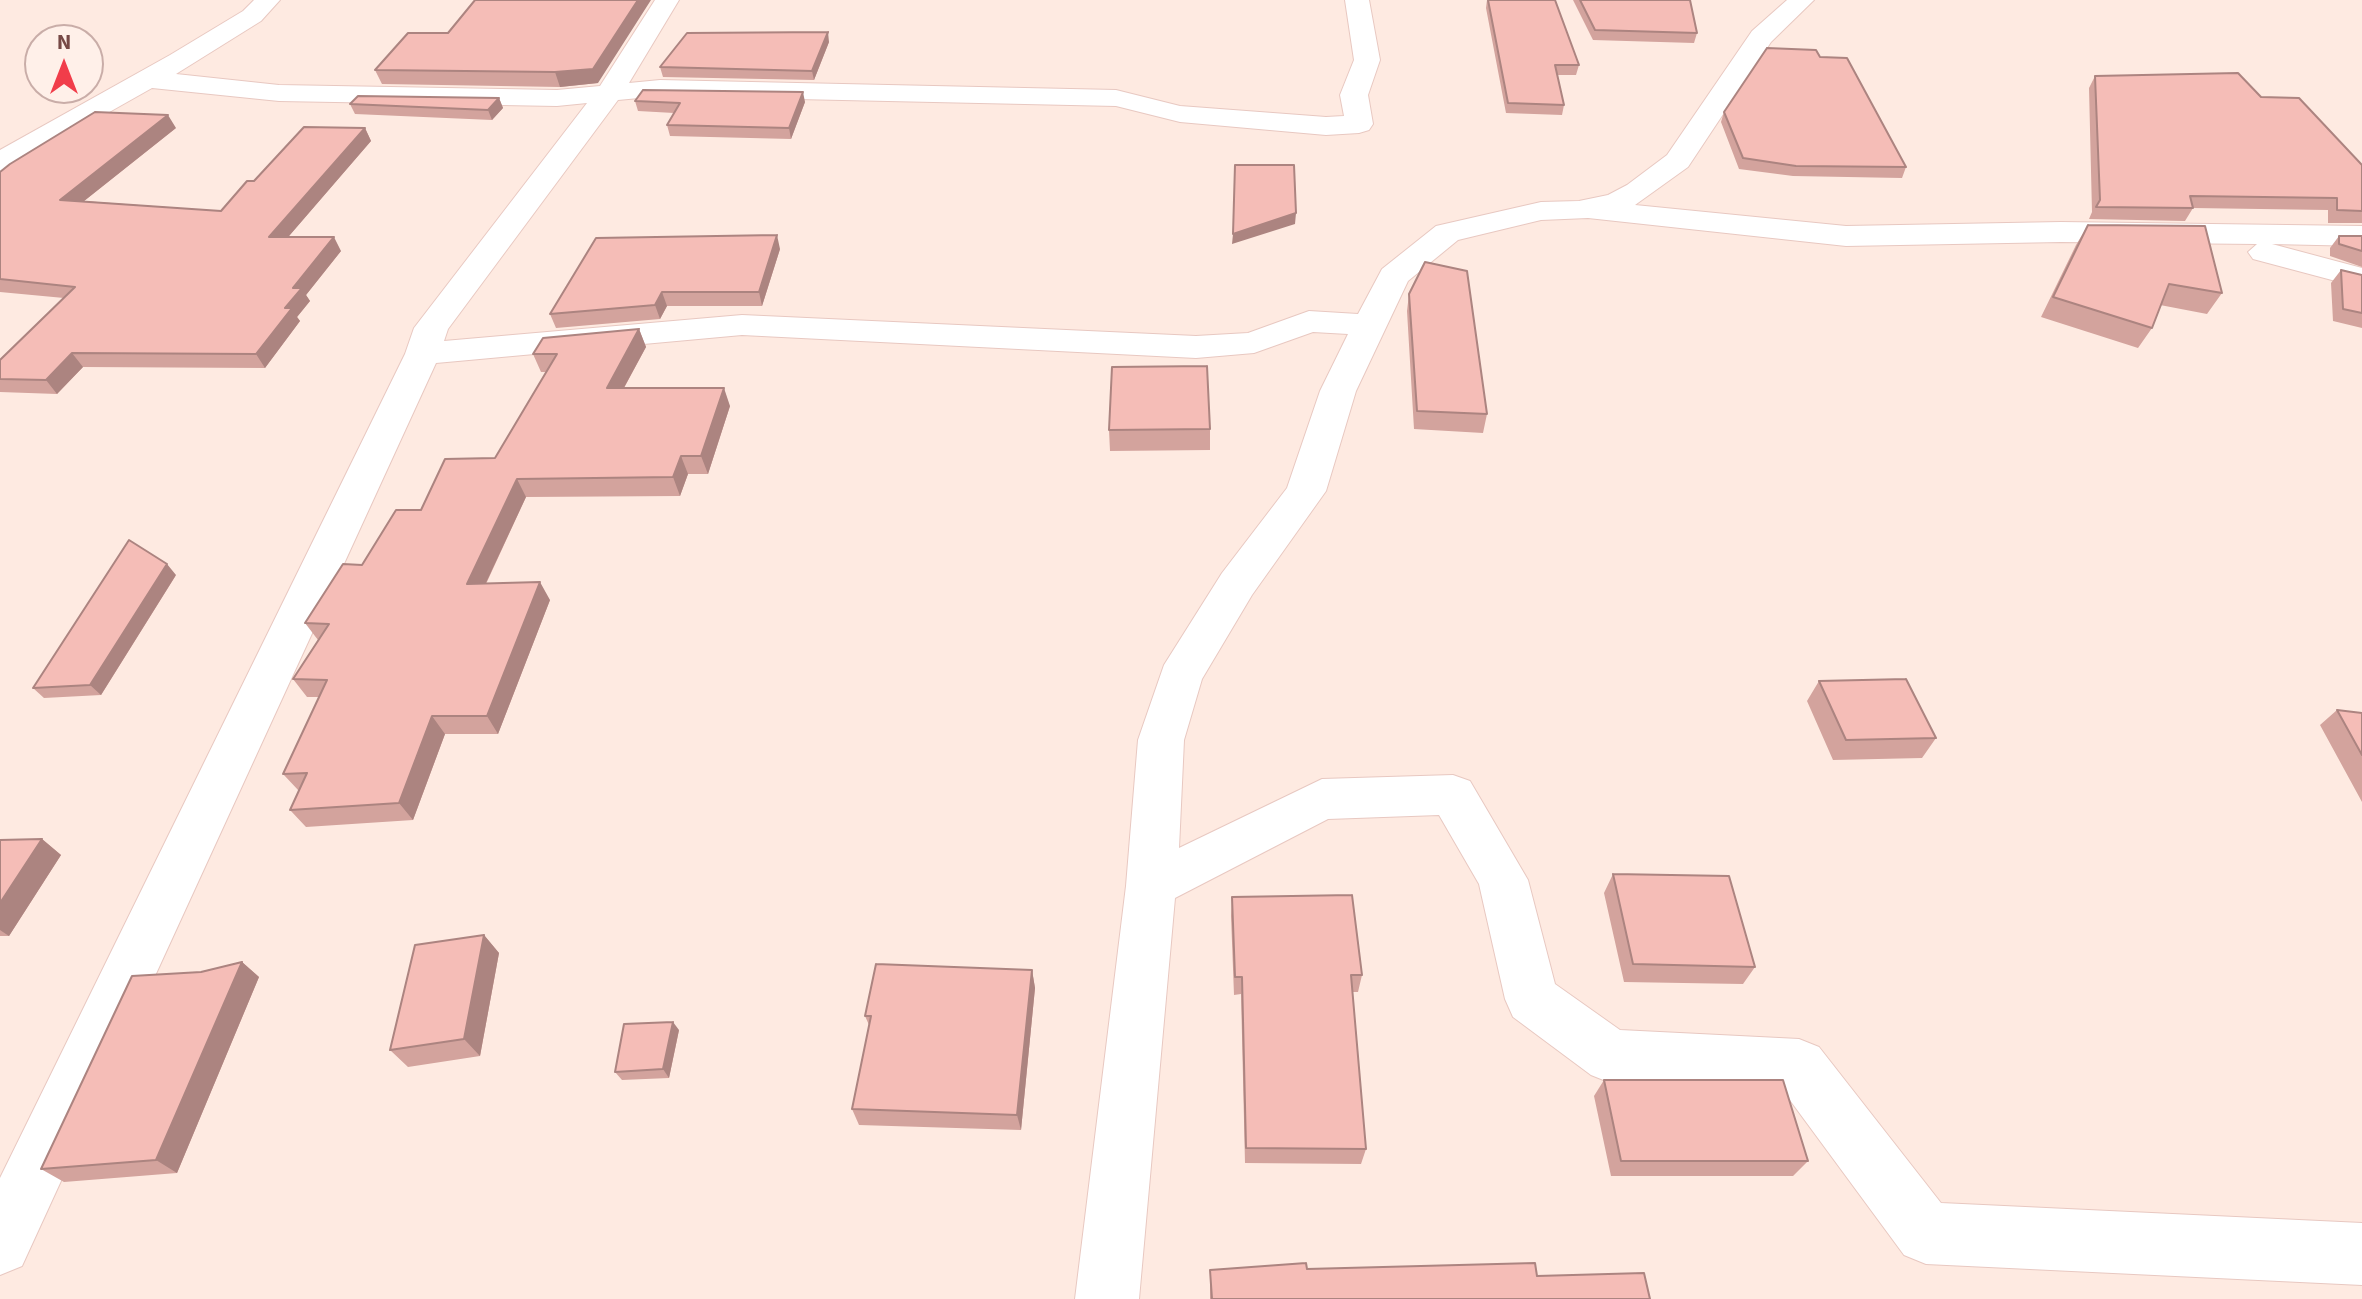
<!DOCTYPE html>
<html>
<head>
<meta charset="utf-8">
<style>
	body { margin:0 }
	#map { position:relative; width:2362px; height:1299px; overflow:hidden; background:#feeae1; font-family:"Source Sans 3",sans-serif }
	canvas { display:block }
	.north { position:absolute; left:24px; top:24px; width:80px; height:80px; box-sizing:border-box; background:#fff0e9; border:2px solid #c9ada8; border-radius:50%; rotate:0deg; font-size:22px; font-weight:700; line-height:32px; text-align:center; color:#774946 }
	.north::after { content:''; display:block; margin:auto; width:28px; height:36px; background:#f13d4a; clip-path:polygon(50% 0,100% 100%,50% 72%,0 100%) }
</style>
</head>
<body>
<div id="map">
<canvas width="2362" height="1299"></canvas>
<div class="north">N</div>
</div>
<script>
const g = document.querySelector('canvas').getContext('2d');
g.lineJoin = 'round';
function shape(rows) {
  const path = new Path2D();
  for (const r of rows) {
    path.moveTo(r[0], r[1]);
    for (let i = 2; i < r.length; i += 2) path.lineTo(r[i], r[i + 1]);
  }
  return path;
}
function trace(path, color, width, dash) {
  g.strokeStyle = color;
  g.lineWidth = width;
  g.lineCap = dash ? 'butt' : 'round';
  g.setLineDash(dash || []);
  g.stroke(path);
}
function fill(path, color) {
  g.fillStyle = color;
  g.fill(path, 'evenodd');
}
const minor = shape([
	[254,0,280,0,261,21,176,74,279,85,557,90,600,86,655,0,679,0,629,83,660,80,1116,90,1180,106,1326,117,1344,116,1340,95,1354,60,1345,0,1369,0,1380,60,1368,95,1373,124,1369,130,1359,133,1326,135,1180,122,1116,106,660,96,618,100,448,329,444,341,742,315,1196,336,1248,333,1309,311,1358,314,1382,269,1436,226,1541,202,1579,201,1608,195,1627,185,1667,155,1752,31,1787,0,1814,0,1771,42,1688,167,1635,205,1846,226,2061,222,2362,226,2362,246,2272,244,2362,268,2362,288,2253,259,2248,252,2257,244,2061,242,1846,246,1588,218,1541,220,1458,240,1408,281,1356,391,1326,491,1252,595,1202,679,1184,740,1179,848,1322,779,1453,775,1470,781,1528,880,1555,984,1620,1030,1799,1039,1819,1047,1941,1203,2362,1223,2362,1285,1926,1264,1904,1255,1784,1092,1611,1083,1591,1075,1513,1017,1505,999,1479,884,1439,815,1328,819,1175,898,1139,1299,1075,1299,1126,886,1138,740,1164,665,1222,573,1287,488,1320,391,1348,334,1313,332,1254,353,1196,358,742,335,436,363,22,1266,0,1275,0,1178,405,354,414,328,587,103,557,106,279,101,152,88,10,168,0,171,0,150,170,55,243,11,254,0]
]);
trace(minor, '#e8c8c1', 2);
fill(minor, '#fff');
fill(shape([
	[1487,0,1579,65,1576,75,1557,75,1564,105,1562,115,1506,113,1486,8],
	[1573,0,1690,0,1697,33,1694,43,1593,40],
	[408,33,598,83,560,87,382,84,375,70],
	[829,42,814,80,663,77,660,67],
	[1820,57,1906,167,1902,178,1793,176,1739,169,1721,122,1724,112],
	[2095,76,2261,97,2362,165,2362,223,2328,223,2328,210,2193,208,2185,221,2089,219,2092,212,2089,88],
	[499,98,503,108,492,120,355,114,350,104],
	[635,101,805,102,791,139,670,136,667,125,674,113,638,111],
	[176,128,84,201,221,211,254,181,365,128,371,141,288,237,341,251,306,295,310,301,297,317,300,321,265,368,83,367,57,394,0,392,0,360,64,298,0,292,0,172],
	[2088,225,2222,293,2207,314,2160,305,2152,328,2138,348,2041,317,2076,245],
	[2339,236,2362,236,2362,267,2330,256,2330,248],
	[780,249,762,306,667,306,660,319,556,328,550,314],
	[2341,270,2362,275,2362,328,2333,321,2331,283],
	[1409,294,1487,414,1483,433,1414,429,1407,311],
	[639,329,646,347,624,388,730,406,708,474,688,474,680,496,526,497,486,584,550,600,498,734,445,734,413,820,306,827,290,810,299,791,283,774,319,697,307,697,293,679,318,640,305,623,362,565,421,510,495,458,547,372,541,372,533,354],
	[1210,429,1210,450,1110,451,1109,430],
	[176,575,101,695,44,698,33,688],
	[1819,681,1936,738,1922,758,1833,760,1807,701],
	[2337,710,2362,713,2362,802,2320,725],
	[42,839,61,855,9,936,0,936,0,840],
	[1613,874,1755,967,1743,984,1624,982,1604,893],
	[1232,897,1362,975,1358,992,1352,992,1366,1149,1361,1164,1245,1163,1241,994,1234,995,1231,916],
	[484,935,499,953,480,1056,408,1067,390,1050],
	[242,962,259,977,177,1173,64,1182,41,1169,201,972],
	[1032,970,1035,988,1021,1130,859,1125,852,1109,869,1025,865,1016],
	[679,1030,669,1078,622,1080,615,1072],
	[1604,1080,1808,1161,1793,1176,1611,1176,1594,1096],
	[1307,1269,1537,1276,1650,1299,1210,1299,1210,1270]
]), '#d3a39d');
fill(shape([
	[638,0,651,0,598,83,560,87,555,72],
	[828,32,829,42,814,80,812,71],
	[803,92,805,102,791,139,789,128],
	[499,98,503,108,492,120,488,110],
	[168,115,176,128,69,213,60,200],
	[365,128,371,141,277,250,269,237],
	[1296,213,1295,224,1232,244,1233,234],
	[777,235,780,249,762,306,759,292],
	[334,237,341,251,306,295,310,301,297,317,300,321,265,368,256,354,285,308,293,288],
	[662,292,667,306,660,319,655,305],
	[639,329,646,347,614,406,607,388],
	[72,353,83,367,57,394,46,380],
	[724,388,730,406,708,474,701,456],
	[681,456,688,474,680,496,673,477],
	[517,479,526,497,477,602,467,584],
	[167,564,176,575,101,695,90,685],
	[540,582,550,600,498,734,487,716],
	[432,716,445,734,413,820,399,803],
	[42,839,61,855,9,936,0,930,0,903],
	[484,935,499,953,480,1056,464,1039],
	[242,962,259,977,177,1173,156,1160],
	[1032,970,1035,988,1021,1130,1017,1115],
	[673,1022,679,1030,669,1078,663,1069]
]), '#ac8480');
const building = shape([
	[475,0,638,0,593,69,555,72,375,70,408,33,448,33,475,0],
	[1488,0,1555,0,1579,65,1555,65,1564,105,1508,103,1488,0],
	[1580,0,1690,0,1697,33,1595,30,1580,0],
	[828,32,812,71,660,67,687,33,828,32],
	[1767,48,1816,50,1820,57,1847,58,1906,167,1796,166,1743,158,1724,112,1767,48],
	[2238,73,2261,97,2299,98,2362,165,2362,211,2337,210,2337,198,2190,196,2193,208,2096,207,2100,200,2095,76,2238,73],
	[643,90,803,92,789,128,667,125,680,103,635,101,643,90],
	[358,96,499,98,488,110,350,104,358,96],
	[95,112,168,115,60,200,221,211,247,181,254,181,304,127,365,128,269,237,334,237,293,288,302,288,285,308,292,308,256,354,72,353,46,380,0,379,0,360,75,287,0,279,0,172,10,164,95,112],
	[1235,165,1294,165,1296,213,1233,234,1235,165],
	[2088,225,2205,226,2222,293,2169,284,2152,328,2053,297,2088,225],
	[777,235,759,292,662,292,655,305,550,314,596,238,777,235],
	[2339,236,2362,236,2362,251,2339,244,2339,236],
	[1425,262,1467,271,1487,414,1417,411,1409,294,1425,262],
	[2341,270,2362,275,2362,313,2343,309,2341,270],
	[639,329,607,388,724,388,701,456,681,456,673,477,517,479,467,584,540,582,487,716,432,716,399,803,290,810,307,773,283,774,327,680,293,679,329,624,305,623,343,564,362,565,396,510,421,510,445,459,495,458,557,354,533,354,543,338,639,329],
	[1207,366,1210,429,1109,430,1112,367,1207,366],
	[129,540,167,564,90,685,33,688,129,540],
	[1906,679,1936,738,1846,740,1819,681,1906,679],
	[2337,710,2362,713,2362,755,2337,710],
	[42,839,0,903,0,840,42,839],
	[1613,874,1729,876,1755,967,1633,964,1613,874],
	[1352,895,1362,975,1351,975,1366,1149,1246,1148,1242,977,1235,977,1232,897,1352,895],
	[484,935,464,1039,390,1050,415,945,484,935],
	[242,962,156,1160,41,1169,132,976,201,972,242,962],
	[876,964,1032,970,1017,1115,852,1109,871,1016,865,1016,876,964],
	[673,1022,663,1069,615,1072,624,1024,673,1022],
	[1604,1080,1783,1080,1808,1161,1621,1161,1604,1080],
	[1306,1263,1307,1269,1535,1263,1537,1276,1644,1273,1650,1299,1212,1299,1210,1270,1306,1263]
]);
fill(building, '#f5bdb7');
trace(building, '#ac8480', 2);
</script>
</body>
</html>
